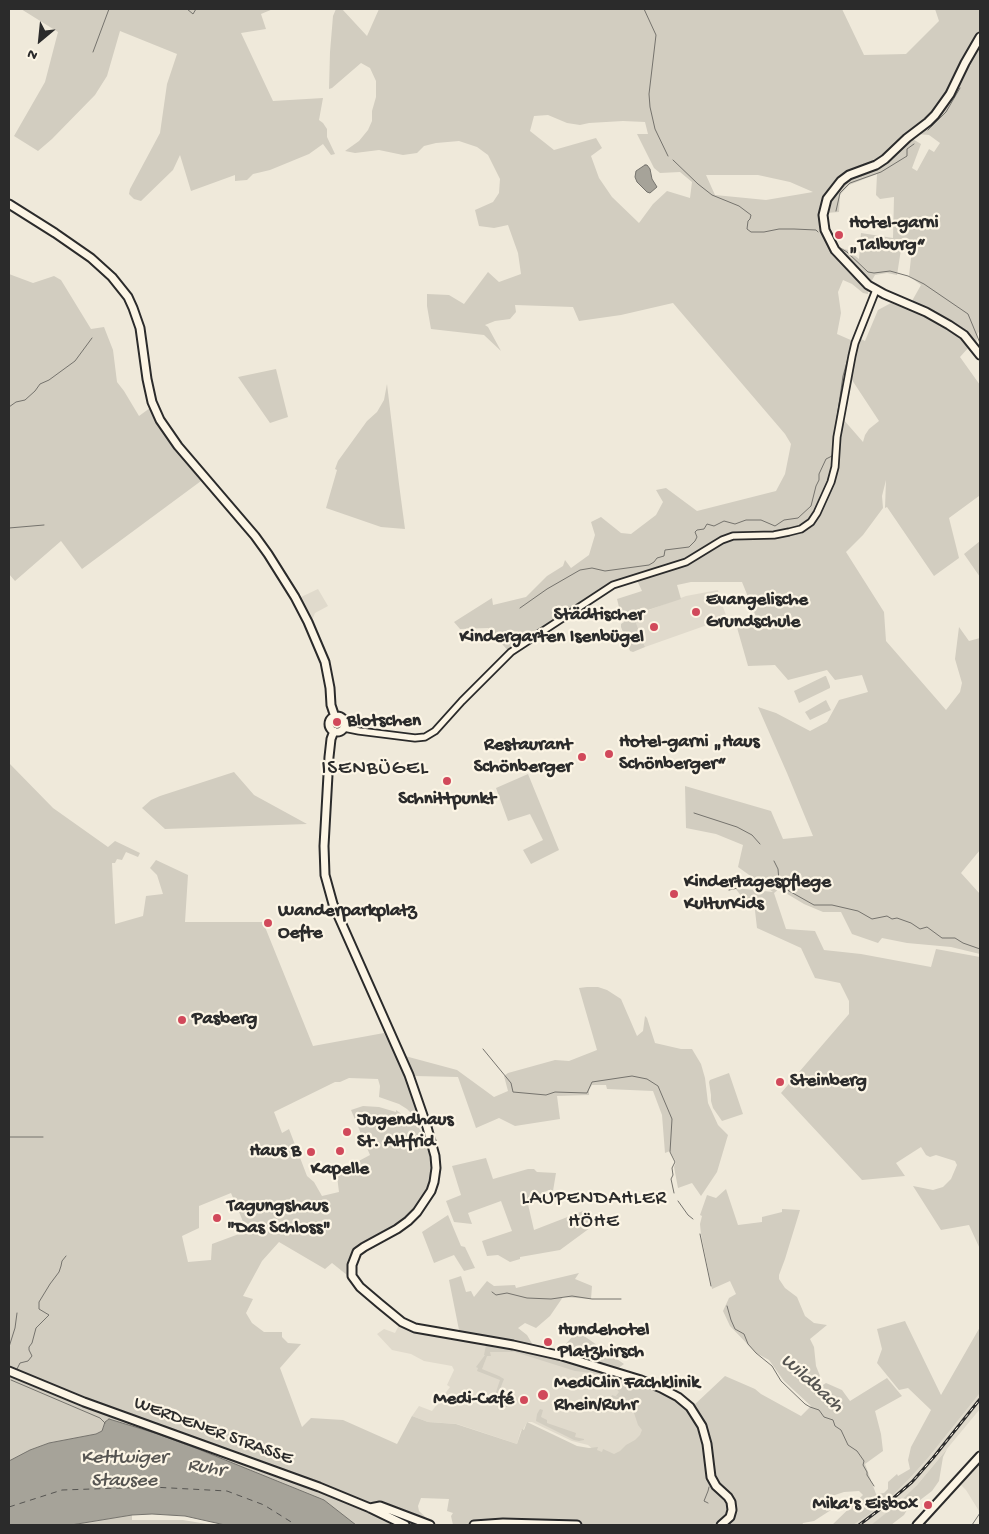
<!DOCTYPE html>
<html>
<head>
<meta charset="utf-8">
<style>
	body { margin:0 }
	#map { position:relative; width:989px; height:1534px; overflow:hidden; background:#efe9da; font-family:"Gochi Hand",sans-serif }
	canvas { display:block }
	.frame { position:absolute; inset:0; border:10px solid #2b2b2b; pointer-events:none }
	.north { position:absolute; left:15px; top:15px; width:50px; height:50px; -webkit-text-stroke:4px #fcf5e5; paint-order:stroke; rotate:208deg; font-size:14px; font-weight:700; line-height:20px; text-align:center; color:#2b2b2b }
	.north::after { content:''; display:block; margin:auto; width:18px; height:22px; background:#2b2b2b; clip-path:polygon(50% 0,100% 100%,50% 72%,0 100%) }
</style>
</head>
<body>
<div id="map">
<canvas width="989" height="1534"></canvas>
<div class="frame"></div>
<div class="north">N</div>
</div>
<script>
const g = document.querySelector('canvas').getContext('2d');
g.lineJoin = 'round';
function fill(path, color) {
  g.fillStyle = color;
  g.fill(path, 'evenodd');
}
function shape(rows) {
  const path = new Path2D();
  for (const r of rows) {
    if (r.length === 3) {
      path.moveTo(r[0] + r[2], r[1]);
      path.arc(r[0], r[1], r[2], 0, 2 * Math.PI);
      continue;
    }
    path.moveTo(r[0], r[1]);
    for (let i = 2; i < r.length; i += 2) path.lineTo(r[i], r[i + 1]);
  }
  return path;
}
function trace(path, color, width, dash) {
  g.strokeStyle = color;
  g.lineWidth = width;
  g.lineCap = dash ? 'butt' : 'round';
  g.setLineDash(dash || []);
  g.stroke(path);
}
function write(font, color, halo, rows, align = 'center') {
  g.font = font + ' "Gochi Hand",sans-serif';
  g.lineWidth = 4.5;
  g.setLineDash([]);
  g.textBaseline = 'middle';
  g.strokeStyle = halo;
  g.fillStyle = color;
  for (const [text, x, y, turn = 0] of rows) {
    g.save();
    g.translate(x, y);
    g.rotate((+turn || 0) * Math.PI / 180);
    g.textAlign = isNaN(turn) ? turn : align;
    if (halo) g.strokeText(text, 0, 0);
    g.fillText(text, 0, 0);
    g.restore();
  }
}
fill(shape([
	[318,589,328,606,315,613,311,623,299,598],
	[718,590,720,599,727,618,645,647,633,616,686,596],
	[400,1323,483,1342,637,1382,614,1380,614,1382,631,1392,665,1417,618,1458,594,1450,588,1445,572,1441,532,1422,527,1422,523,1430,521,1430,517,1444,457,1424,428,1422,412,1416,419,1406,432,1411,450,1387,447,1385,454,1370,452,1366,424,1361,411,1354,392,1350,377,1334,384,1329,395,1333],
	[980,1393,980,1409,917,1485,896,1505,873,1524,871,1525,853,1525,867,1516,890,1498,910,1478,928,1458],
	[980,1463,980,1510,979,1511,966,1490,961,1485]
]), '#e0dacc');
fill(shape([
	[21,9,273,9,261,14,266,29,241,33,273,101,323,98,319,120,323,123,327,129,327,137,335,154,331,155,323,144,309,154,270,170,253,174,247,180,235,181,235,175,191,191,180,155,173,170,141,201,134,199,129,194,130,189,160,133,167,84,177,54,120,31,107,76,95,95,52,139,38,151,14,136,45,82,58,32],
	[336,9,342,9,367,36,379,9,842,9,864,55,906,54,939,21,935,9,980,9,980,33,968,51,946,95,926,119,904,135,883,156,874,162,845,173,837,179,829,191,822,227,827,243,833,251,868,286,868,294,863,293,852,284,843,280,838,292,841,313,837,334,853,341,861,339,865,341,878,310,891,303,921,314,958,335,969,347,960,357,980,385,980,498,979,496,949,518,959,558,934,576,887,507,885,508,886,480,882,496,883,508,863,535,846,552,884,612,886,641,946,710,960,692,962,683,955,659,959,627,969,641,980,638,980,850,961,873,980,894,980,954,951,947,907,943,882,938,878,943,852,934,841,912,823,912,804,904,779,889,774,893,786,929,815,931,824,950,861,954,931,967,936,949,980,957,980,1249,969,1225,941,1230,913,1186,933,1190,943,1187,951,1179,957,1165,955,1161,936,1155,930,1157,926,1155,921,1147,896,1163,905,1176,862,1180,781,1093,849,1014,849,1001,840,983,815,978,801,948,757,928,754,902,742,897,735,888,773,892,738,867,743,845,716,834,686,828,685,786,771,811,783,839,813,836,787,773,758,707,776,713,810,731,827,722,839,700,868,692,862,675,835,680,827,670,788,680,775,665,748,666,736,624,757,619,742,582,691,582,677,585,681,599,633,615,645,647,633,652,630,651,621,627,621,624,624,622,624,619,618,621,622,619,617,599,642,591,635,576,583,600,574,609,510,653,488,628,460,629,454,622,492,598,493,605,526,597,547,576,563,566,565,560,571,568,589,555,595,535,591,522,601,517,621,533,631,534,656,515,663,502,656,490,666,488,697,511,776,491,785,474,791,444,785,434,673,303,621,315,579,321,573,307,515,305,516,312,510,319,495,321,485,325,488,327,501,351,484,335,431,329,427,306,427,294,449,295,464,304,488,272,499,282,521,274,518,253,508,225,494,228,479,226,475,210,493,202,499,193,500,179,488,155,477,147,459,141,436,143,424,146,417,153,403,155,379,150,355,153,345,151,359,141,368,130,372,121,372,111,376,97,376,81,370,68,361,63,332,88,329,89,330,52,333,16],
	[548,115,567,123,580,125,589,123,623,121,645,122,648,134,637,134,654,168,660,173,680,172,692,182,690,198,667,191,653,204,639,223,612,197,599,178,591,156,602,148,596,138,554,150,530,131,534,116],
	[706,175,758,175,790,182,813,192,766,200,715,195],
	[852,380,879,421,869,429,865,435,863,442,843,419],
	[980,41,980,331,978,333,976,343,960,326,912,301,921,285,909,276,912,249,902,243,897,275,887,273,875,275,871,282,847,259,832,241,841,248,848,250,859,259,861,233,893,238,894,197,880,199,876,195,877,174,849,185,840,195,839,212,826,213,831,201,842,184,911,138,921,144,912,168,917,171,929,149,934,152,940,143,929,135,917,134,939,114,956,91,967,64],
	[9,274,33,283,54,276,61,280,91,329,104,327,113,350,117,382,124,391,139,416,150,408,172,445,201,481,82,569,61,541,15,581,9,574],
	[276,369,288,417,270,423,238,377],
	[387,384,399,484,405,529,381,527,326,508,337,470,335,469,338,461,367,421,377,412,384,400],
	[980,541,980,577,964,554],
	[825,676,826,676,830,686,830,688,799,703,794,691],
	[826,700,831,710,810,720,805,712],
	[9,763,53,808,108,847,115,841,140,853,138,857,126,852,122,860,117,859,115,863,112,863,115,924,143,916,146,896,163,894,157,875,150,868,156,860,188,875,185,922,263,922,313,1046,384,1033,405,1075,418,1114,414,1116,407,1109,399,1104,379,1097,380,1086,378,1079,349,1078,340,1082,335,1082,274,1112,282,1133,289,1129,307,1176,314,1182,322,1196,339,1192,337,1176,340,1171,370,1155,351,1110,363,1106,379,1107,396,1112,396,1110,417,1125,427,1141,432,1166,432,1172,428,1188,416,1209,405,1219,355,1248,351,1255,348,1263,347,1275,332,1263,325,1269,279,1242,262,1261,243,1296,253,1299,246,1313,252,1323,264,1332,282,1332,282,1337,288,1343,301,1344,280,1368,302,1427,311,1418,343,1420,397,1444,412,1416,428,1422,456,1424,517,1444,522,1429,524,1430,527,1422,577,1446,589,1448,598,1447,597,1450,602,1452,603,1449,614,1454,620,1451,626,1445,635,1440,640,1435,642,1430,638,1425,633,1410,633,1402,627,1400,626,1403,611,1397,612,1395,621,1398,616,1396,619,1392,609,1380,617,1380,593,1373,575,1371,515,1352,490,1352,491,1356,487,1356,482,1369,499,1376,504,1379,497,1397,509,1401,512,1399,515,1400,514,1404,511,1403,511,1405,507,1407,495,1402,496,1400,494,1399,493,1401,489,1400,490,1397,494,1398,500,1380,477,1371,478,1368,476,1367,485,1355,484,1355,486,1345,488,1344,499,1345,583,1364,637,1382,618,1381,636,1382,639,1382,646,1384,681,1401,695,1418,703,1436,709,1475,707,1479,729,1504,728,1517,720,1523,704,1525,586,1525,502,1521,453,1525,451,1516,453,1513,447,1511,449,1499,421,1498,418,1506,419,1511,434,1525,398,1512,378,1504,360,1502,94,1405,9,1370],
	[231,1193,247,1231,212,1244,211,1260,188,1262,182,1236,199,1228,199,1206],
	[234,772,254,795,307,824,165,829,142,808,151,800,160,796],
	[528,774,559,850,531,864,523,850,543,840,530,814,508,821,496,788],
	[587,987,598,987,607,990,621,999,637,1036,643,1031,645,1016,647,1018,655,1043,681,1049,692,1049,701,1064,705,1078,708,1103,718,1125,728,1135,717,1172,701,1196,692,1183,678,1188,674,1167,676,1162,670,1151,665,1153,662,1115,653,1091,607,1089,606,1085,592,1085,589,1090,589,1095,557,1096,560,1119,515,1126,499,1118,476,1128,458,1077,415,1076,405,1056,457,1070,494,1097,508,1091,504,1076,508,1073,555,1060,569,1061,597,1050,579,988],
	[729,1073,743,1114,722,1121,713,1108,711,1101,711,1095,709,1082,710,1080],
	[486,1158,493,1179,528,1169,534,1169,537,1172,556,1173,553,1191,549,1190,527,1200,534,1230,583,1211,594,1225,560,1250,520,1257,520,1259,510,1262,498,1255,487,1256,482,1241,512,1231,501,1201,468,1213,472,1224,454,1222,446,1201,461,1195,452,1166],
	[726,1189,738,1225,762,1222,762,1217,782,1212,782,1209,800,1210,785,1259,779,1275,779,1279,785,1288,797,1297,805,1316,814,1323,827,1325,810,1339,814,1347,816,1366,820,1376,812,1386,823,1385,826,1383,842,1390,850,1401,887,1378,902,1396,875,1411,881,1434,883,1451,865,1464,876,1494,884,1493,888,1489,888,1482,897,1474,898,1476,910,1469,908,1460,911,1447,931,1410,908,1388,899,1390,877,1363,882,1349,877,1329,905,1321,941,1395,980,1327,980,1393,928,1458,910,1478,890,1498,867,1516,853,1525,832,1525,863,1495,859,1491,844,1492,832,1496,826,1503,831,1510,814,1521,803,1523,802,1525,726,1525,734,1510,715,1482,710,1455,692,1407,725,1376,755,1389,761,1394,801,1416,811,1406,784,1381,769,1360,756,1353,730,1326,723,1311,729,1298,736,1294,730,1281,712,1289,701,1234,700,1224,702,1216,700,1215,707,1195,716,1198],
	[448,1215,461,1246,465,1247,475,1268,464,1271,454,1255,434,1263,422,1232],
	[579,1273,575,1279,592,1286,591,1299,563,1297,550,1316,536,1328,525,1323,518,1328,527,1335,534,1347,460,1335,449,1280,461,1276,466,1292,471,1291,474,1297,487,1281,494,1286,515,1285,516,1288],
	[577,1331,624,1364,617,1369,589,1360,590,1355,585,1351,571,1349,565,1345],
	[10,1374,92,1409,94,1408,317,1488,355,1504,399,1525,356,1525,323,1500,198,1449,158,1434,109,1419,105,1422,102,1431,96,1434,49,1443,30,1450,9,1462,9,1377],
	[540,1409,543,1410,541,1417,547,1420,547,1423,576,1433,575,1437,584,1439,584,1440,579,1441,574,1440,536,1421,537,1414],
	[947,1449,943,1457,939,1481,932,1491,907,1510,904,1515,891,1525,871,1525,896,1505,917,1485],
	[132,1515,132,1520,183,1520,213,1525,71,1525]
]), '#d2cdc0');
const water = shape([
	[645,165,647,165,650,169,652,179,657,187,650,193,647,192,637,182,635,177,636,171,645,165],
	[109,1419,158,1434,198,1449,324,1500,356,1525,225,1525,185,1516,152,1514,132,1515,71,1525,9,1525,9,1461,30,1450,49,1443,96,1434,102,1431,105,1422,109,1419]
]);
fill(water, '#a6a399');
trace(water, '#75736d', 1);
trace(shape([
	[187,9,193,14,196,9],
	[644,9,656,35,649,94,650,107,655,129,668,156],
	[93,52,109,9],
	[928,130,946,112,960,88],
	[673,160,698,184,712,195,739,206,751,215,750,219,748,221,747,229,751,232,764,232,779,229,794,229,816,230,818,232],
	[836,211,840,193,850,183,881,172,907,156,907,149,914,144],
	[837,246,847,252,868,272,874,273,890,271,908,276,924,284,968,314,980,343],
	[9,407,16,402,25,400,35,391,40,384,49,380,75,361,92,338],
	[835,432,843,376,851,348],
	[9,528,44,525],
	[520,608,547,589,580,570,592,568,605,571,649,565,654,562,657,558,664,556,665,550,689,547,695,541,697,537,695,532,697,530,704,529,707,524,714,526,724,521,735,524,746,520,761,520,775,526,784,520,798,518,811,506,816,486,819,480,819,474,826,459,832,456,834,451],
	[694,813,737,827,752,835,760,844],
	[774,861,778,869,779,881,782,887,814,905,832,905,858,911,872,919,887,916,892,919,897,918,911,923,920,929,927,927,942,938,955,938,963,943,980,949],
	[729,890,773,880,778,878],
	[483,1049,511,1083,513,1092,546,1095,555,1092,587,1093,592,1082,632,1076,647,1079,658,1086,672,1119,670,1152,675,1162,672,1168,673,1175,671,1179,674,1193],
	[9,1137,43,1137],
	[678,1201,688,1215,693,1219],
	[700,1234,711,1286],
	[492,1292,496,1295,507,1293,527,1298,551,1299,572,1296,592,1299,621,1299],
	[727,1306,731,1320,735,1329,744,1334,748,1344,756,1353,772,1366,781,1381,805,1404,810,1407,819,1410,824,1417,833,1420,835,1426,841,1430,848,1445,857,1451,864,1461,863,1465,867,1472,867,1475,874,1486],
	[9,1347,15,1328,17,1313],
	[17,1369,20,1363,28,1361,32,1356,29,1350,29,1347,32,1343,36,1328,49,1315,39,1309,39,1302,50,1284,59,1272,61,1266,62,1261,66,1256],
	[11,1380,100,1418,105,1423],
	[708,1503,704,1501,708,1491,709,1487],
	[972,1525,980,1513]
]), '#75736d', 1);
trace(shape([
	[9,1507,62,1490,152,1487,227,1491,264,1505,296,1525]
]), '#565552', 1, [6, 5]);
const minor = shape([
	[344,728,359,731,415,738,425,737,435,731,462,701,511,652,613,585,686,562,722,540,733,536,774,535,789,532,801,529,811,522,817,513,831,482,835,467,837,437,852,356,855,343,876,290]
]);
const major = shape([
	[980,37,965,63,950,94,935,115,928,122,907,138,885,159,876,165,849,175,841,181,827,199,823,215,825,230,835,250,868,285,884,294,926,312,949,325,964,335,980,355],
	[9,204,55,233,91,258,112,277,128,297,133,308,140,328,147,379,152,402,160,420,178,446,255,536,268,554,295,597,308,622,325,662,330,688,331,705,335,717],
	[337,724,8],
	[334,731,331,739,329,757,324,846,325,875,333,904,409,1075,427,1127,435,1156,436,1168,434,1182,431,1191,417,1212,408,1221,397,1229,364,1247,357,1252,352,1265,352,1276,360,1287,380,1304,402,1322,415,1328,513,1345,562,1356,641,1380,661,1388,678,1397,690,1407,702,1426,707,1444,711,1477,716,1486,728,1497,731,1502,732,1510,730,1517,721,1525],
	[9,1371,84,1402,319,1487,370,1508,405,1525],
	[370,1508,380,1506,430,1525],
	[474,1525,503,1523,577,1525],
	[917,1525,980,1456]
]);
trace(minor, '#2b2b2b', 9);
trace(major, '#2b2b2b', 11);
trace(minor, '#fcf5e5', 5.5);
trace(major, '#fcf5e5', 7);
const rail = shape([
	[859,1525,883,1507,912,1482,933,1458,980,1399]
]);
trace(rail, '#2b2b2b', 3);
trace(rail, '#fcf5e5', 1, [4]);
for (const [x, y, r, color] of [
	[839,235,5,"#d1495b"],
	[696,612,5,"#d1495b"],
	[654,627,5,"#d1495b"],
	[337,722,5,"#d1495b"],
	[609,754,5,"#d1495b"],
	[582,757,5,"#d1495b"],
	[447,781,5,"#d1495b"],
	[674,894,5,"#d1495b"],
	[268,923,5,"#d1495b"],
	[182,1020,5,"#d1495b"],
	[780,1082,5,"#d1495b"],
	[347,1132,5,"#d1495b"],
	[340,1151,5,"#d1495b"],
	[311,1152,5,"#d1495b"],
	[217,1218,5,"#d1495b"],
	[548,1342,5,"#d1495b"],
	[543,1395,6,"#d1495b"],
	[524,1400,5,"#d1495b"],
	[928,1505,5,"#d1495b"]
]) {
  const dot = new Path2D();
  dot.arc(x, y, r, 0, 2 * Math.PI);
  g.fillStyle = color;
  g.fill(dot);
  trace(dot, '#fcf5e5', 2);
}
write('bold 19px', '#2b2b2b', '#fcf5e5', [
	["Hotel-garni",849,224],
	["„Talburg“",849,246],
	["Evangelische",706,601],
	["Grundschule",706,623],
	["Städtischer",644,616,"right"],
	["Kindergarten Isenbügel",644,638,"right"],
	["Blotschen",347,722],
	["Hotel-garni „Haus",619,743],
	["Schönberger“",619,765],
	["Restaurant",572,746,"right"],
	["Schönberger",572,768,"right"],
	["Schnittpunkt",447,800,"center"],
	["Kindertagespflege",684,883],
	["KulturKids",684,905],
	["Wanderparkplatz",278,912],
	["Oefte",278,934],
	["Pasberg",192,1020],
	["Steinberg",790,1082],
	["Jugendhaus",357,1121],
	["St. Altfrid",357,1143],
	["Haus B",301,1152,"right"],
	["Kapelle",340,1170,"center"],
	["Tagungshaus",227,1207],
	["\"Das Schloss\"",227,1229],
	["Hundehotel",558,1331],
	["Platzhirsch",558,1353],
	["MediClin Fachklinik",554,1384],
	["Rhein/Ruhr",554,1406],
	["Medi-Café",514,1400,"right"],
	["Mika's Eisbox",918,1505,"right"]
], 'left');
write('19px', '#2b2b2b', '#fcf5e5', [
	["WERDENER STRASSE",213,1432,20]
]);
g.letterSpacing = '1px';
write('20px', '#2b2b2b', '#fcf5e5', [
	["LAUPENDAHLER",594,1200],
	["HÖHE",594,1223]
]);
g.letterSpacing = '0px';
write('italic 20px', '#565552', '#fcf5e5', [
	["Wildbach",811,1384,42],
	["Kettwiger",124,1459],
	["Stausee",124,1482],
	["Ruhr",206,1469,10]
]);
g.letterSpacing = '1px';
write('21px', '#2b2b2b', '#fcf5e5', [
	["ISENBÜGEL",375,770]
]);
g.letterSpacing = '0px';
</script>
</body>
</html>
